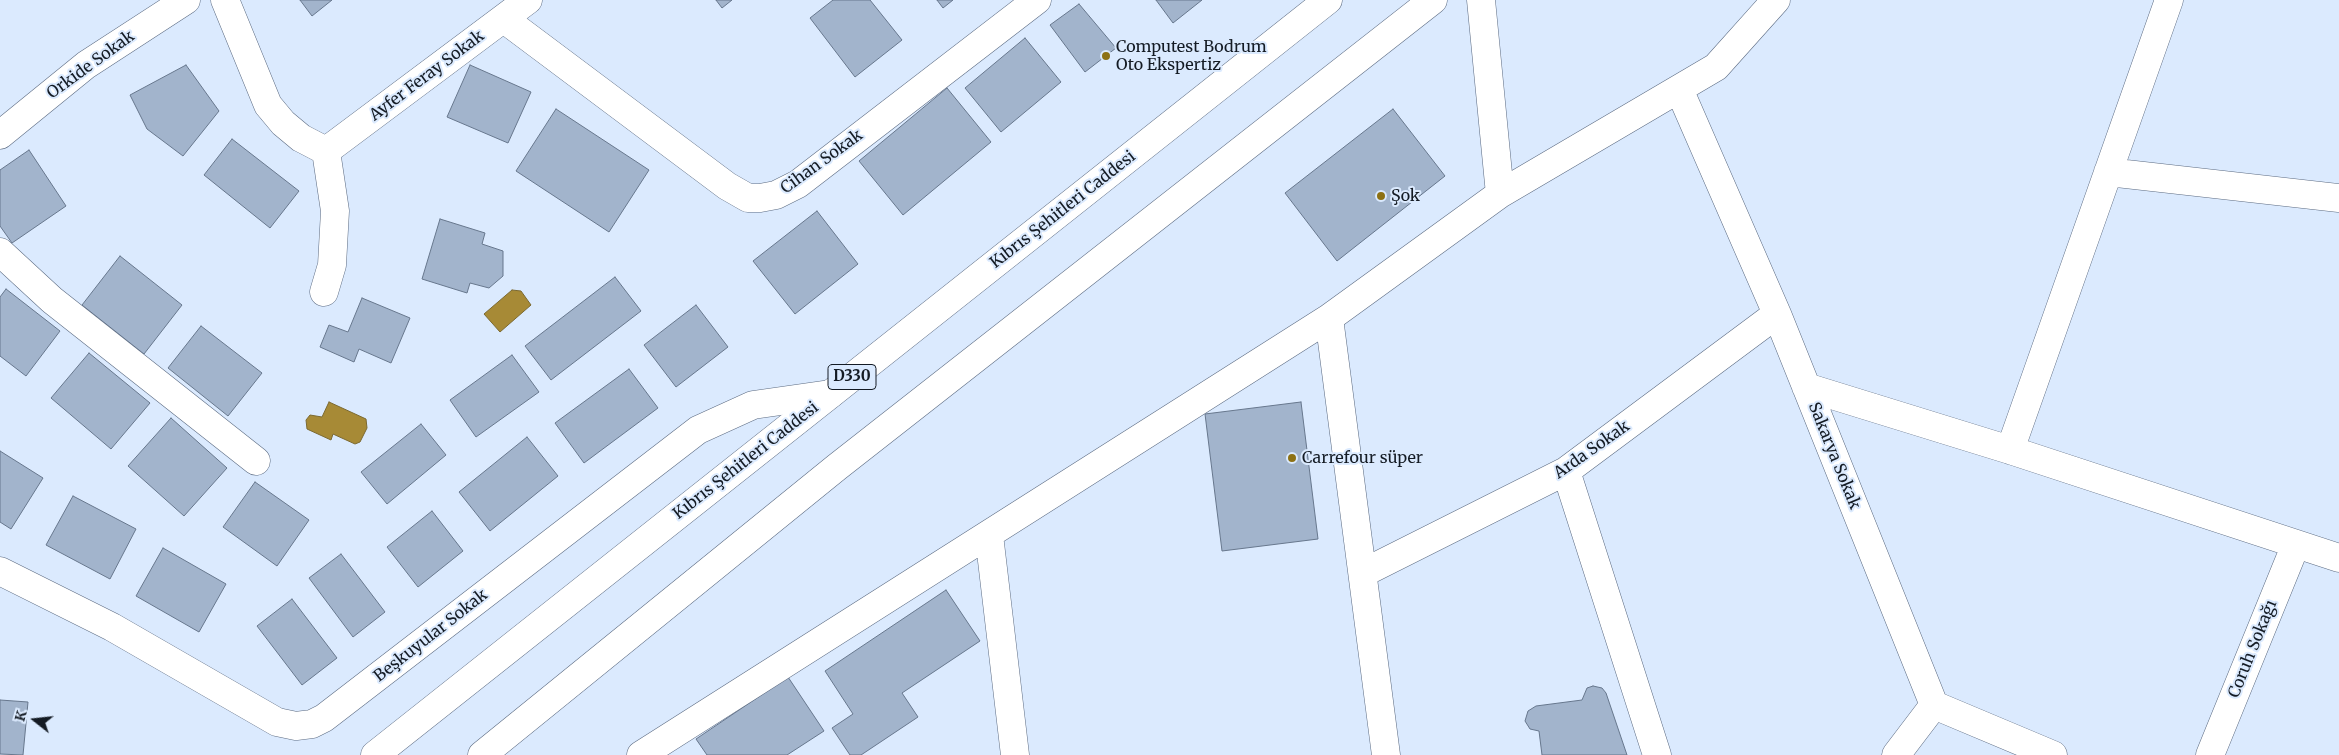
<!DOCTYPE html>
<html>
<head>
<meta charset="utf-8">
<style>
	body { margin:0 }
	#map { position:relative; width:2339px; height:755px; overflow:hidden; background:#dbeafe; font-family:Merriweather,serif }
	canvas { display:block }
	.north { position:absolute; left:10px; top:695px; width:50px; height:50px; -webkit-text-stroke:4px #dbeafe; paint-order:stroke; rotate:286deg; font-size:14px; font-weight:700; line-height:20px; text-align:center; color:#141b24 }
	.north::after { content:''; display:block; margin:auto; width:18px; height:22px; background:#141b24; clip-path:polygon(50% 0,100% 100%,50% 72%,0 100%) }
</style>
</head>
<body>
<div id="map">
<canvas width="2339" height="755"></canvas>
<div class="north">K</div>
</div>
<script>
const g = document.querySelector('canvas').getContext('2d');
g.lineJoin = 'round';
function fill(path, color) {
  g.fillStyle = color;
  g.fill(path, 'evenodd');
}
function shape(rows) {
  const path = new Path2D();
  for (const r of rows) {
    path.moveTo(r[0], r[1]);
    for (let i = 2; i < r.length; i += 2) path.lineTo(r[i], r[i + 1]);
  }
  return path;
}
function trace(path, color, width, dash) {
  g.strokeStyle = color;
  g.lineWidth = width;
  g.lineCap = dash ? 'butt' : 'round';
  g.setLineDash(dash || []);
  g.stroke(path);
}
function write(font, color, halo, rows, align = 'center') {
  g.font = font + ' Merriweather,serif';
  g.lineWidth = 4;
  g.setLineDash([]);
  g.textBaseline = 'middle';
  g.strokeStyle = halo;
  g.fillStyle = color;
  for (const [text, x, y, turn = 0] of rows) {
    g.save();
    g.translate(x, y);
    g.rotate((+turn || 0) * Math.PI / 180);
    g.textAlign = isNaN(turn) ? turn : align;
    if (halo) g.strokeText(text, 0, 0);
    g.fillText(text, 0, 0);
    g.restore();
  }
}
const water = shape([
	[512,290,521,291,531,305,500,332,484,314,512,290],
	[329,402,366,419,367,428,360,442,355,444,333,434,331,440,307,429,306,420,310,415,322,417,329,402]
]);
fill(water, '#a78a36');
trace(water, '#7b6931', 1);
const building = shape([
	[300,0,332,0,312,16,300,0],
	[716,0,732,0,722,8,716,0],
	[833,0,870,0,902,40,855,77,810,18,833,0],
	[937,0,953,0,943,8,937,0],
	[1156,0,1202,0,1173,23,1156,0],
	[1079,4,1116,48,1085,72,1050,25,1079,4],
	[1025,38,1061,82,1001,132,965,88,1025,38],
	[186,65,219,111,183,156,147,129,130,95,186,65],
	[470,65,531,92,508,143,447,117,470,65],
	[947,88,991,142,903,215,859,161,947,88],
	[556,109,649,170,609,232,516,171,556,109],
	[1393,109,1445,176,1337,261,1285,193,1393,109],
	[232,139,299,191,270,228,204,175,232,139],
	[29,150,66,206,12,243,0,226,0,170,29,150],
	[817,211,858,264,795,314,753,261,817,211],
	[440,219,485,233,482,244,503,251,503,276,489,288,470,283,467,293,422,279,440,219],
	[120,256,182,305,144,354,82,305,120,256],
	[615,277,641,311,551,380,525,346,615,277],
	[6,289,60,331,26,376,0,356,0,297,6,289],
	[362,298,410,318,391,363,359,349,354,362,320,347,329,325,348,332,362,298],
	[696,305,728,347,676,387,644,345,696,305],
	[201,326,262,373,228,416,168,368,201,326],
	[89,353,150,403,111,449,51,398,89,353],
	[512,355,539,392,476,437,450,400,512,355],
	[629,369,658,408,584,463,555,423,629,369],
	[1301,402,1318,539,1222,551,1205,414,1301,402],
	[171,418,227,468,184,516,128,466,171,418],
	[421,424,446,455,387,504,361,472,421,424],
	[527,437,558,476,490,531,459,492,527,437],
	[0,451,43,478,11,529,0,522,0,451],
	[255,482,309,520,277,566,223,527,255,482],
	[73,496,136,529,110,579,46,545,73,496],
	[432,511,463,551,418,587,387,547,432,511],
	[163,548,226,584,199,632,136,596,163,548],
	[341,554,385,612,353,637,309,578,341,554],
	[946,590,980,641,902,693,918,717,861,755,850,755,832,728,853,714,825,671,946,590],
	[292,599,337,658,302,685,257,626,292,599],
	[788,677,824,731,787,755,707,755,696,739,788,677],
	[1593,686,1602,688,1606,693,1627,755,1542,755,1539,731,1530,729,1525,721,1528,711,1536,706,1582,700,1587,688,1593,686],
	[0,700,28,702,23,755,0,754,0,700]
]);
fill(building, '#a2b4cc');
trace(building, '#67778d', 1);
const minor = shape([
	[225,0,268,105,283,123,301,138,326,151],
	[504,19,727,186,748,198,760,198,776,195,798,184,1037,0],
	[1679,89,1777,314,1934,705,2053,755],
	[0,135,86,65,186,0],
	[326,151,528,0],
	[2108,172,2339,198],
	[1500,194,1716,67,1776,0],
	[0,252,52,300,256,461],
	[324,292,332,265,335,211,326,151],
	[1806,387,2010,450,2339,558],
	[2010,450,2169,0],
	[1566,471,1657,755],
	[989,535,1015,755],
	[0,571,112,627,277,722,296,726,312,724,324,718,698,430,753,405,830,394],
	[1363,573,1566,471,1777,314],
	[641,755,1329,318],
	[1386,755,1329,318,1500,194,1481,0],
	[1896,755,1934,705],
	[2210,755,2296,544]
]);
const highway = shape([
	[375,755,1328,0],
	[482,755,837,467,1433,0]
]);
trace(minor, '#5c6b82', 29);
trace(highway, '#5c6b82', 29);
trace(minor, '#fff', 28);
trace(highway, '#fff', 28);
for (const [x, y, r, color] of [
	[1106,56,5,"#8d7114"],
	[1381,196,5,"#8d7114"],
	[1292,458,5,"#8d7114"]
]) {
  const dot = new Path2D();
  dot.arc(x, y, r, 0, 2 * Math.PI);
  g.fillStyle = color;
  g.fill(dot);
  trace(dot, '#dbeafe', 2);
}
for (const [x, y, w] of [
	[852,377,48]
]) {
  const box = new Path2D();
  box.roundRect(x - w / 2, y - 12.5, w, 25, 4);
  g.fillStyle = '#dbeafe';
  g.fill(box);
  trace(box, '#141b24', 1);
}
write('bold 15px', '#141b24', null, [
	["D330",852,377]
]);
write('16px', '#141b24', '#dbeafe', [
	["Computest Bodrum",1116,47],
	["Oto Ekspertiz",1116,65],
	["Şok",1391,196],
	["Carrefour süper",1302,458]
], 'left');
write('16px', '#141b24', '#dbeafe', [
	["Orkide Sokak",91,65,-36],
	["Ayfer Feray Sokak",427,76,-37],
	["Cihan Sokak",822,162,-36],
	["Kıbrıs Şehitleri Caddesi",1063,210,-38],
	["Arda Sokak",1592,450,-35],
	["Sakarya Sokak",1834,456,68],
	["Kıbrıs Şehitleri Caddesi",746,461,-38],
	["Beşkuyular Sokak",431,636,-38],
	["Coruh Sokağı",2253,649,-68]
]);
</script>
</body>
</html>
